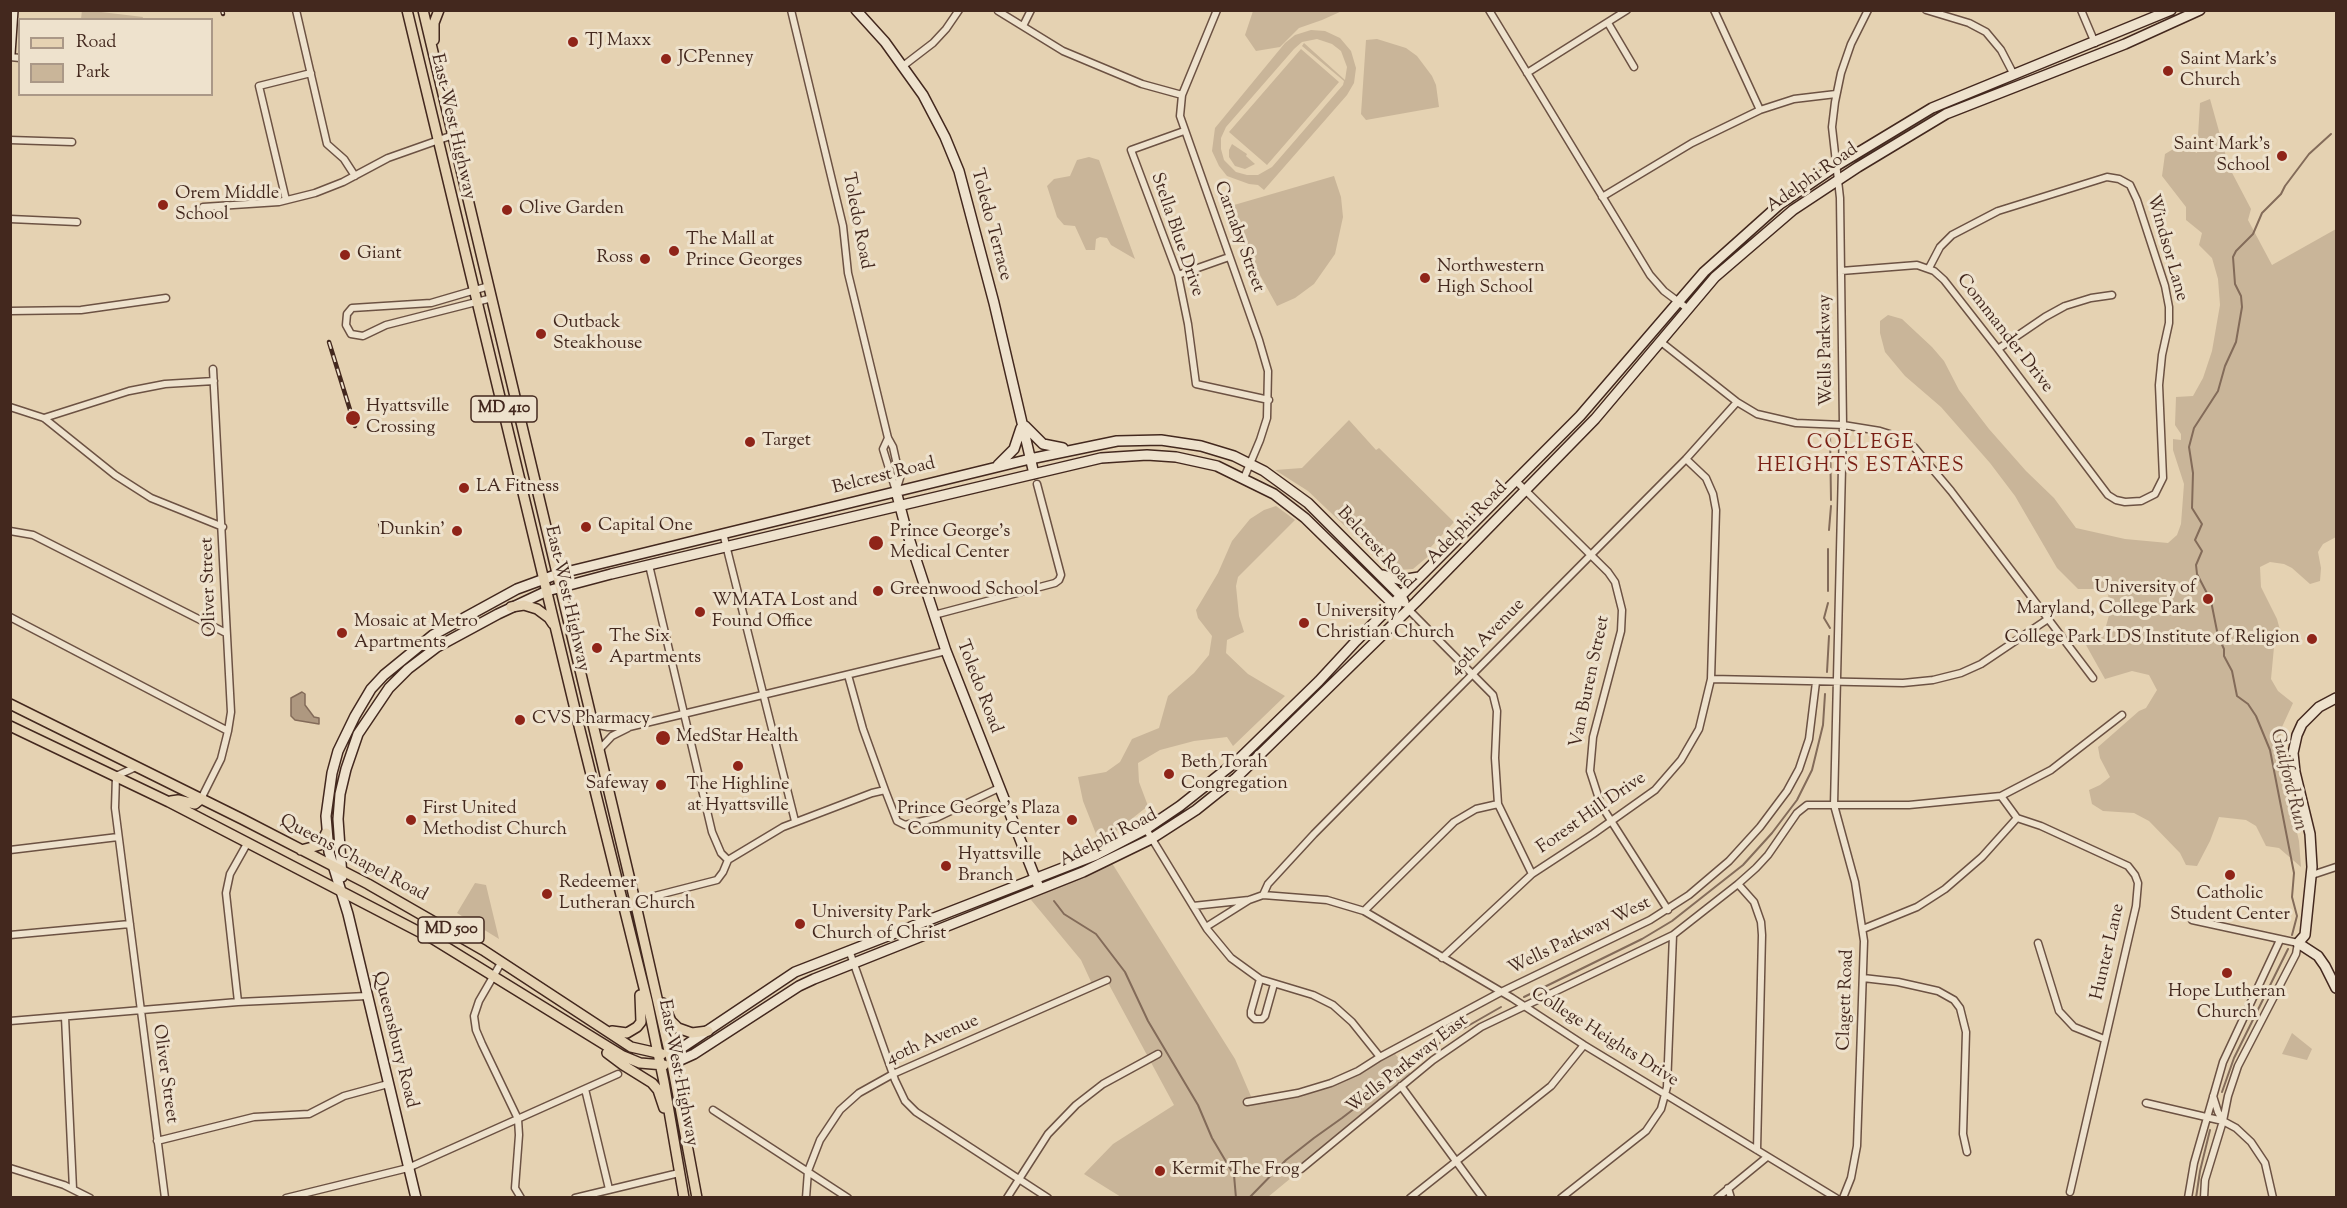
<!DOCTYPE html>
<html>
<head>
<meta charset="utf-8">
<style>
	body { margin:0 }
	#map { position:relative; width:2347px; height:1208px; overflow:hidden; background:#e5d2b2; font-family:"Sorts Mill Goudy",serif }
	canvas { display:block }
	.frame { position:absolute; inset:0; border:12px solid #43281e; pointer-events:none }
	.legend { position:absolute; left:18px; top:18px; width:195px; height:78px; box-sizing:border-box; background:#eee2cd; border:2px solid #aa9887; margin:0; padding:8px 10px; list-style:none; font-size:18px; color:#43281e }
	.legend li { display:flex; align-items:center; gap:12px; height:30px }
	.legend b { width:30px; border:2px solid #aa9887 }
</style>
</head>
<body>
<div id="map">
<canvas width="2347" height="1208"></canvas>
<div class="frame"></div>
<ul class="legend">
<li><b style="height:8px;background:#e5d2b2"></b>Road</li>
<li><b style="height:16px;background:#c9b599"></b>Park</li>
</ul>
</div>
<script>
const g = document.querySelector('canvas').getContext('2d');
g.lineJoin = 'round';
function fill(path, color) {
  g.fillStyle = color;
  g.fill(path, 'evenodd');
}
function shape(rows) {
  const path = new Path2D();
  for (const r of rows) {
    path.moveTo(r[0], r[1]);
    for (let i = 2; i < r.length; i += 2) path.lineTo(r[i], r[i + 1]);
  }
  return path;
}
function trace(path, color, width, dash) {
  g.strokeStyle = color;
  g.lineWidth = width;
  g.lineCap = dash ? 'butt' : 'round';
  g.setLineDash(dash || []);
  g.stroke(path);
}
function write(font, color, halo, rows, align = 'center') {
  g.font = font + ' "Sorts Mill Goudy",serif';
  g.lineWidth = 6;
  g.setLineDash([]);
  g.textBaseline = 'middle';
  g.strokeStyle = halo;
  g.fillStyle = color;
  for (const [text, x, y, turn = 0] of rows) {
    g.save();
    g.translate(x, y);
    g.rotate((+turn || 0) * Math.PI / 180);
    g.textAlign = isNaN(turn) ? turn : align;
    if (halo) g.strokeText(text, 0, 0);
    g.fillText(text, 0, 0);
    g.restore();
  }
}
fill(shape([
	[82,10,93,11,143,17,142,20,81,19],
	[1253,11,1253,10,1342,11,1322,20,1299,28,1280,47,1256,51,1245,35],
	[1311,30,1325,31,1340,38,1351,51,1356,68,1354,83,1347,95,1264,190,1258,185,1249,184,1227,176,1219,166,1212,151,1215,128,1285,43,1295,35],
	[1317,39,1332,44,1341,51,1347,67,1345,80,1304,43,1302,46,1344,81,1343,85,1272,167,1258,175,1247,175,1236,172,1224,160,1221,149,1221,138,1226,127,1294,49,1302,42],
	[1377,39,1406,48,1417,56,1432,76,1436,85,1439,107,1366,120,1361,114,1366,40],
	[1301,49,1339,82,1267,165,1229,132],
	[2210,99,2229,167,2251,209,2248,220,2272,265,2336,229,2336,537,2323,544,2318,552,2321,568,2320,581,2310,584,2292,568,2284,564,2270,562,2260,567,2261,587,2277,619,2283,641,2274,647,2271,679,2278,691,2293,703,2282,727,2279,756,2299,841,2301,867,2279,848,2266,846,2256,826,2246,820,2219,817,2210,841,2197,866,2186,865,2180,853,2149,821,2134,813,2103,811,2092,804,2089,790,2100,785,2110,777,2100,758,2098,747,2139,711,2146,708,2157,690,2149,675,2132,671,2105,679,2086,645,2104,633,2110,612,2108,594,2096,589,2078,589,2057,568,2015,496,1990,463,1941,407,1905,376,1885,352,1880,333,1880,321,1888,315,1902,319,1932,347,1944,361,1959,390,1989,429,2026,471,2054,498,2076,528,2125,539,2168,543,2177,535,2181,524,2184,484,2173,450,2173,439,2181,440,2181,434,2175,425,2176,397,2193,396,2203,378,2212,351,2220,305,2218,279,2212,258,2199,245,2202,233,2186,220,2186,207,2162,176,2165,154,2180,145,2197,153,2200,103],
	[1232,144,1247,154,1246,156,1255,164,1245,169,1235,166,1229,157,1229,150],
	[1089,157,1099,160,1135,259,1111,245,1107,238,1100,237,1096,239,1095,250,1086,250,1075,226,1064,225,1057,217,1047,186,1054,179,1070,176,1077,160],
	[1334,176,1341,197,1343,217,1335,254,1314,284,1295,298,1277,306,1228,217,1234,205],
	[1349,420,1376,450,1379,448,1454,522,1429,549,1431,554,1413,569,1398,570,1389,568,1308,491,1275,470,1302,468],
	[1276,506,1295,520,1238,577,1236,586,1239,616,1244,632,1227,640,1226,653,1248,674,1285,696,1233,746,1227,737,1194,741,1160,750,1138,763,1139,782,1148,806,1115,832,1098,839,1083,801,1078,777,1106,772,1120,762,1132,739,1159,728,1168,696,1194,673,1209,655,1212,636,1198,618,1196,610,1218,573,1232,541,1250,519,1264,510],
	[1110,860,1235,1059,1253,1101,1331,1083,1392,1050,1413,1077,1268,1197,1121,1197,1084,1174,1113,1144,1174,1105,1107,981,1093,986,1081,960,1027,895],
	[475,883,486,885,499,939,457,913],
	[2292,1033,2312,1049,2307,1060,2282,1054]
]), '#c9b599');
const water = shape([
	[302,692,305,694,305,705,314,717,319,718,319,724,295,720,291,716,291,698,302,692]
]);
fill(water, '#ae9880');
trace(water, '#836b59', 1.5);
trace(shape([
	[1830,432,1831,500],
	[1829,530,1831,506],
	[1828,549,1828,591],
	[1828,603,1824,618,1830,628],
	[1827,672,1829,636],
	[1054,901,1064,914,1096,934,1125,972,1148,1021,1198,1105,1212,1138,1234,1175,1236,1198],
	[2292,935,2297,916,2292,897,2294,873,2270,750,2256,716,2248,704,2237,696,2232,671,2224,656,2224,649,2218,636,2211,601,2197,574,2196,565,2202,551,2195,540,2202,524,2192,508,2193,473,2189,447,2194,428,2218,391,2225,366,2236,342,2242,307,2241,296,2235,284,2233,257,2236,251,2253,234,2262,213,2281,194,2285,186,2309,154,2331,134],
	[1524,997,1642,939,1672,921,1743,865,1772,833,1797,800,1812,770,1823,725,1825,694],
	[2222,1092,2234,1058,2288,949],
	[1249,1198,1286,1160,1314,1138,1342,1118,1445,1039,1501,1007],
	[2196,1198,2200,1171,2210,1130]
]), '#836b59', 2);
const street = shape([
	[296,10,327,144,344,159,355,176],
	[791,10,843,226,848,273,888,438,893,447,900,478,896,491],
	[1217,10,1182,95,1180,116,1259,340,1268,371,1267,418,1260,440,1244,478],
	[1489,10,1650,275,1664,291,1688,309],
	[1714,10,1760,110],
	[1926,10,1969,23,1986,32,2001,50,2014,75],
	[2081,10,2095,43],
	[998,11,1063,51,1142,84,1182,95],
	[1608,23,1634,67],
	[1023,26,1031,10],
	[10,57,20,58],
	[903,66,933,43,946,29,959,10],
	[1527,73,1627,10],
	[1184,131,1131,150,1178,275,1188,324,1196,384,1269,400],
	[10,140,72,142],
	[1602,197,1692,143,1760,110,1794,99,1836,94],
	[286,200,259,86,311,73],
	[203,207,279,202,315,193,343,182,388,158,453,135],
	[10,219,77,222],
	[1841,271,1917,265,1934,271,1944,280,1998,349,2108,495,2116,500,2125,502,2141,501,2155,494,2163,478,2159,385,2162,355,2169,323,2169,307,2165,286,2137,200,2130,185,2119,179,2107,177,1998,211,1952,235,1940,247,1929,268],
	[1178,275,1229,257],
	[489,286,431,303,352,308,347,314,346,325,351,334,363,336,386,325,492,298],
	[10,311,81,310,166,298],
	[1661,342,1737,402,1757,414,1796,423,1843,425,1880,431,1896,436,1914,447,1951,491,2093,678],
	[1998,349,2045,317,2065,306,2091,298,2112,295],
	[10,407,44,418,115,475,151,498,223,527],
	[44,418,129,391,165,384,214,381],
	[888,438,883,449,896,491],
	[1516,481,1608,572,1615,582,1622,610,1621,631,1593,737,1590,771,1601,805,1668,910],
	[10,531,33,535,226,633],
	[723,533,795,821],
	[649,565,712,832,721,853,728,860],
	[1408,609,1493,695,1497,711,1495,758,1498,804,1532,874],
	[934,615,1055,583,1059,580,1061,575,1037,484],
	[10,617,228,731],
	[848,675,863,729,885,790],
	[1711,679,1903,683,1933,680,1961,673,1981,664,2048,619],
	[593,724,608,727,629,727,946,651],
	[599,750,612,736,628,728],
	[136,767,116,776,115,808,165,1198],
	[2001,796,2017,818,2041,826,2128,866,2135,875,2138,883,2136,906,2070,1192],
	[201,799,221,759,228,731,231,712,213,369],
	[1146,829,1207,929,1231,958,1260,979,1313,995,1333,1005,1352,1022,1380,1057],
	[10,850,118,837],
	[2312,875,2336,867],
	[1738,884,1754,902,1761,922,1762,935,1757,1150],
	[1263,895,1268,884,1314,834,1686,459,1737,402],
	[635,901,717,880,723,872,728,860,783,827,872,793,885,790,897,821,905,825,936,818,999,788],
	[1193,906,1249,900,1263,895,1327,900,1364,911,1512,998,1584,1045,1836,1198],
	[1364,911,1454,822,1476,809,1498,804],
	[2192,920,2298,943,2296,954,2238,1066,2228,1096,2223,1121,2205,1180,2204,1198],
	[1206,927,1249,900],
	[1863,929,1917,907,1945,889,1982,857,2017,818],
	[10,935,130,924],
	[2038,943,2059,1011,2074,1027,2104,1039],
	[849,950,895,1080,905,1101,916,1112,1048,1198],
	[1442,958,1532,874,1593,834,1655,790,1681,760,1699,729,1711,679,1716,510,1713,494,1706,478,1686,459],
	[501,963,479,1001,474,1016,476,1030,482,1044,518,1119,519,1135,515,1188,521,1198],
	[1863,978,1898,982,1938,991,1954,1000,1960,1008,1966,1032,1963,1134,1967,1152],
	[1260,979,1251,1011,1251,1015,1255,1019,1262,1019,1265,1016,1274,984],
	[238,1002,226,893,230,874,248,842],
	[65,1017,73,1189],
	[10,1021,238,1002,367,996],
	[1401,1086,1483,1198],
	[585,1089,609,1189],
	[2213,1096,2218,1112,2223,1121],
	[1247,1102,1298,1093,1331,1083,1358,1071,1380,1057,1501,992,1650,920,1689,895,1729,861,1760,827,1787,791,1799,769,1809,739,1816,682],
	[2146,1103,2223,1121,2236,1128,2251,1142,2265,1163,2273,1198],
	[713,1110,848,1198],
	[157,1141,254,1117,309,1114,344,1096,388,1084],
	[10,1168,64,1185,90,1198],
	[1301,1169,1433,1060,1481,1027,1673,935,1738,884,1756,868,1768,855,1797,813,1807,805,1909,805,2001,796,2051,770,2122,715],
	[1728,1188,1731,1198],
	[286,1198,408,1168,618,1074],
	[575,1198,679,1173],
	[806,1198,808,1171,820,1140,840,1110,859,1093,893,1074,1107,980],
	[1007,1198,1048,1134,1076,1105,1103,1084,1158,1054],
	[1410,1198,1551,1086,1584,1045],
	[1561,1198,1646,1131,1661,1109,1667,1087,1673,935],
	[1717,1198,1767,1157],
	[1843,1198,1851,1178,1857,1146,1864,941,1855,882,1834,805,1843,425,1840,198,1832,127,1835,102,1841,73,1851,44,1868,10],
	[2188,1198,2194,1163,2223,1062,2280,940]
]);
const secondary = shape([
	[856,10,885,42,923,95,945,137,959,171,994,303,1034,474],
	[10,54,13,10],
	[1025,426,1043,444,1063,448],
	[998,465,1014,449,1021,428],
	[896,491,906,529,946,651,1038,885],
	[1383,575,1401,580,1419,577],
	[2336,698,2319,707,2302,724,2297,735,2293,753,2295,772,2310,834,2312,867,2305,935,2298,943,2318,956,2325,966,2336,988],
	[342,877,338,819,340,794,346,769,358,734,389,688,408,669,437,647,498,614,547,591,611,574,1101,458,1147,455,1176,457,1217,466,1274,494,1305,518,1393,604,1397,606],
	[670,1054,683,1047,795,972,1096,855,1146,829,1180,806,1238,760,1319,681,1356,641,1580,416,1704,272,1780,204,1836,166,1932,108,2171,10],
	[672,1064,694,1054,799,986,814,979,1083,872,1151,839,1196,810,1236,778,1416,602,1595,419,1715,277,1793,210,1858,167,1946,114,2125,44,2200,10],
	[416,1198,348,914,329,852,326,816,332,773,338,751,355,716,371,689,384,675,433,635,517,589,558,574,1030,459,1117,441,1161,440,1201,446,1234,456,1264,471,1308,503,1401,596,1404,602]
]);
const primary = shape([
	[407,10,580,730,647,1000,664,1082,684,1198],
	[423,10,635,901,672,1064,697,1198],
	[434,40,434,23,439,10],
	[511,607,524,605,537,609,549,618,553,624],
	[10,704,242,819,368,884,483,950,631,1047,662,1054],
	[10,726,169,802,433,939,623,1056,640,1063,664,1065],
	[171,801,178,800,195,804,201,799],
	[301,850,320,845,326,833],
	[663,1003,671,1021,678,1028,692,1033,708,1031],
	[612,1031,627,1033,637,1027,641,1022,640,995],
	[607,1053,623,1065,652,1083,658,1090,664,1108]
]);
trace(street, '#6c5243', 9);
trace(secondary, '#43281e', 12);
trace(primary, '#43281e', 12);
trace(street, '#eee2cd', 6);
trace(secondary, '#eee2cd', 9);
trace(primary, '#e5d2b2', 9);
const rail = shape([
	[222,10,223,14],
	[329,342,355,426],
	[380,523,383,535]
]);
trace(rail, '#43281e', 4.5);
trace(rail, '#eee2cd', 2, [7]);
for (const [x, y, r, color] of [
	[573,42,6,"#8f2418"],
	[666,59,6,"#8f2418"],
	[2168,71,6,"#8f2418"],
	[2282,156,6,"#8f2418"],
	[163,205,6,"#8f2418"],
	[507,210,6,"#8f2418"],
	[674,251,6,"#8f2418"],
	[345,255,6,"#8f2418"],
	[645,259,6,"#8f2418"],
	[1425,278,6,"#8f2418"],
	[541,334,6,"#8f2418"],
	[353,418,8,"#8f2418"],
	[750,442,6,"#8f2418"],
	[464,488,6,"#8f2418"],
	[586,527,6,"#8f2418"],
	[457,531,6,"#8f2418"],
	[876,543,8,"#8f2418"],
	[878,591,6,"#8f2418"],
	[2208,599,6,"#8f2418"],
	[700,612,6,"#8f2418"],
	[1304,623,6,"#8f2418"],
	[342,633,6,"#8f2418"],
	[2312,639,6,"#8f2418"],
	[597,648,6,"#8f2418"],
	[520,720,6,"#8f2418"],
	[663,738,8,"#8f2418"],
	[738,766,6,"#8f2418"],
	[1169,774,6,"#8f2418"],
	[661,785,6,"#8f2418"],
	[411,820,6,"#8f2418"],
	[1072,820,6,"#8f2418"],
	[946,866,6,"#8f2418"],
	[2230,875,6,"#8f2418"],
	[547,894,6,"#8f2418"],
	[800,924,6,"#8f2418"],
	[2227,973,6,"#8f2418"],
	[1160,1171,6,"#8f2418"]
]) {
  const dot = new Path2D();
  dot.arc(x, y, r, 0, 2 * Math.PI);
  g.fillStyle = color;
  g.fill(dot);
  trace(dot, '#eee2cd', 2);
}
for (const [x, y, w] of [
	[504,409,66],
	[451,930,66]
]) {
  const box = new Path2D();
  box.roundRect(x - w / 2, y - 13, w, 26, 4.5);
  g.fillStyle = '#eee2cd';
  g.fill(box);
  trace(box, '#43281e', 1.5);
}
write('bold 16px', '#43281e', null, [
	["MD 410",504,409],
	["MD 500",451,930]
]);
write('18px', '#43281e', '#eee2cd', [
	["TJ Maxx",585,42],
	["JCPenney",678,59],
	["Saint Mark's",2180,61],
	["Church",2180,82],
	["Saint Mark's",2270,146,"right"],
	["School",2270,167,"right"],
	["Orem Middle",175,195],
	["School",175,216],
	["Olive Garden",519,210],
	["The Mall at",686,241],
	["Prince Georges",686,262],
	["Giant",357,255],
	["Ross",633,259,"right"],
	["Northwestern",1437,268],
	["High School",1437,289],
	["Outback",553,324],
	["Steakhouse",553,345],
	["Hyattsville",366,408],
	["Crossing",366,429],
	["Target",762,442],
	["LA Fitness",476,488],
	["Capital One",598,527],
	["Dunkin'",445,531,"right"],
	["Prince George's",890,533],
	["Medical Center",890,554],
	["University of",2196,589,"right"],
	["Maryland, College Park",2196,610,"right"],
	["Greenwood School",890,591],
	["WMATA Lost and",712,602],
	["Found Office",712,623],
	["University",1316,613],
	["Christian Church",1316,634],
	["Mosaic at Metro",354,623],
	["Apartments",354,644],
	["The Six",609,638],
	["Apartments",609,659],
	["College Park LDS Institute of Religion",2300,639,"right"],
	["CVS Pharmacy",532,720],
	["MedStar Health",676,738],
	["Beth Torah",1181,764],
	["Congregation",1181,785],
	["Safeway",649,785,"right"],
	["The Highline",738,786,"center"],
	["at Hyattsville",738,807,"center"],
	["First United",423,810],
	["Methodist Church",423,831],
	["Prince George's Plaza",1060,810,"right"],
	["Community Center",1060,831,"right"],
	["Hyattsville",958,856],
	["Branch",958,877],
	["Redeemer",559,884],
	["Lutheran Church",559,905],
	["Catholic",2230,895,"center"],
	["Student Center",2230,916,"center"],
	["University Park",812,914],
	["Church of Christ",812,935],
	["Hope Lutheran",2227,993,"center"],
	["Church",2227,1014,"center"],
	["Kermit The Frog",1172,1171]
], 'left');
write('18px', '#43281e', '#eee2cd', [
	["East-West Highway",452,127,77],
	["Adelphi Road",1813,179,-35],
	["Toledo Road",856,221,79],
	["Toledo Terrace",990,225,75],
	["Stella Blue Drive",1176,235,71],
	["Carnaby Street",1238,237,70],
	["Windsor Lane",2166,248,74],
	["Commander Drive",2004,334,52],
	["Wells Parkway",1827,350,-91],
	["Belcrest Road",884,477,-14],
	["Adelphi Road",1468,524,-46],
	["Belcrest Road",1375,549,47],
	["Oliver Street",210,587,-92],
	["East-West Highway",566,599,77],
	["40th Avenue",1488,638,-46],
	["Van Buren Street",1591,682,-78],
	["Toledo Road",978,687,69],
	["Forest Hill Drive",1592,814,-35],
	["Adelphi Road",1109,839,-27],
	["Queens Chapel Road",353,859,28],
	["Wells Parkway West",1580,937,-26],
	["Hunter Lane",2109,952,-77],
	["Clagett Road",1847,1000,-88],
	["College Heights Drive",1604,1038,32],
	["Queensbury Road",394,1040,76],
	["40th Avenue",933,1041,-24],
	["Wells Parkway East",1408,1065,-38],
	["East-West Highway",677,1073,79],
	["Oliver Street",164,1074,82]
]);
g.letterSpacing = '1.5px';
write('20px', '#7a1f14', '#eee2cd', [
	["COLLEGE",1861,445],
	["HEIGHTS ESTATES",1861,468]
]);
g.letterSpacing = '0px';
write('italic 20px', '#5e4436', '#eee2cd', [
	["Guilford Run",2287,780,76]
]);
</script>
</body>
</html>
